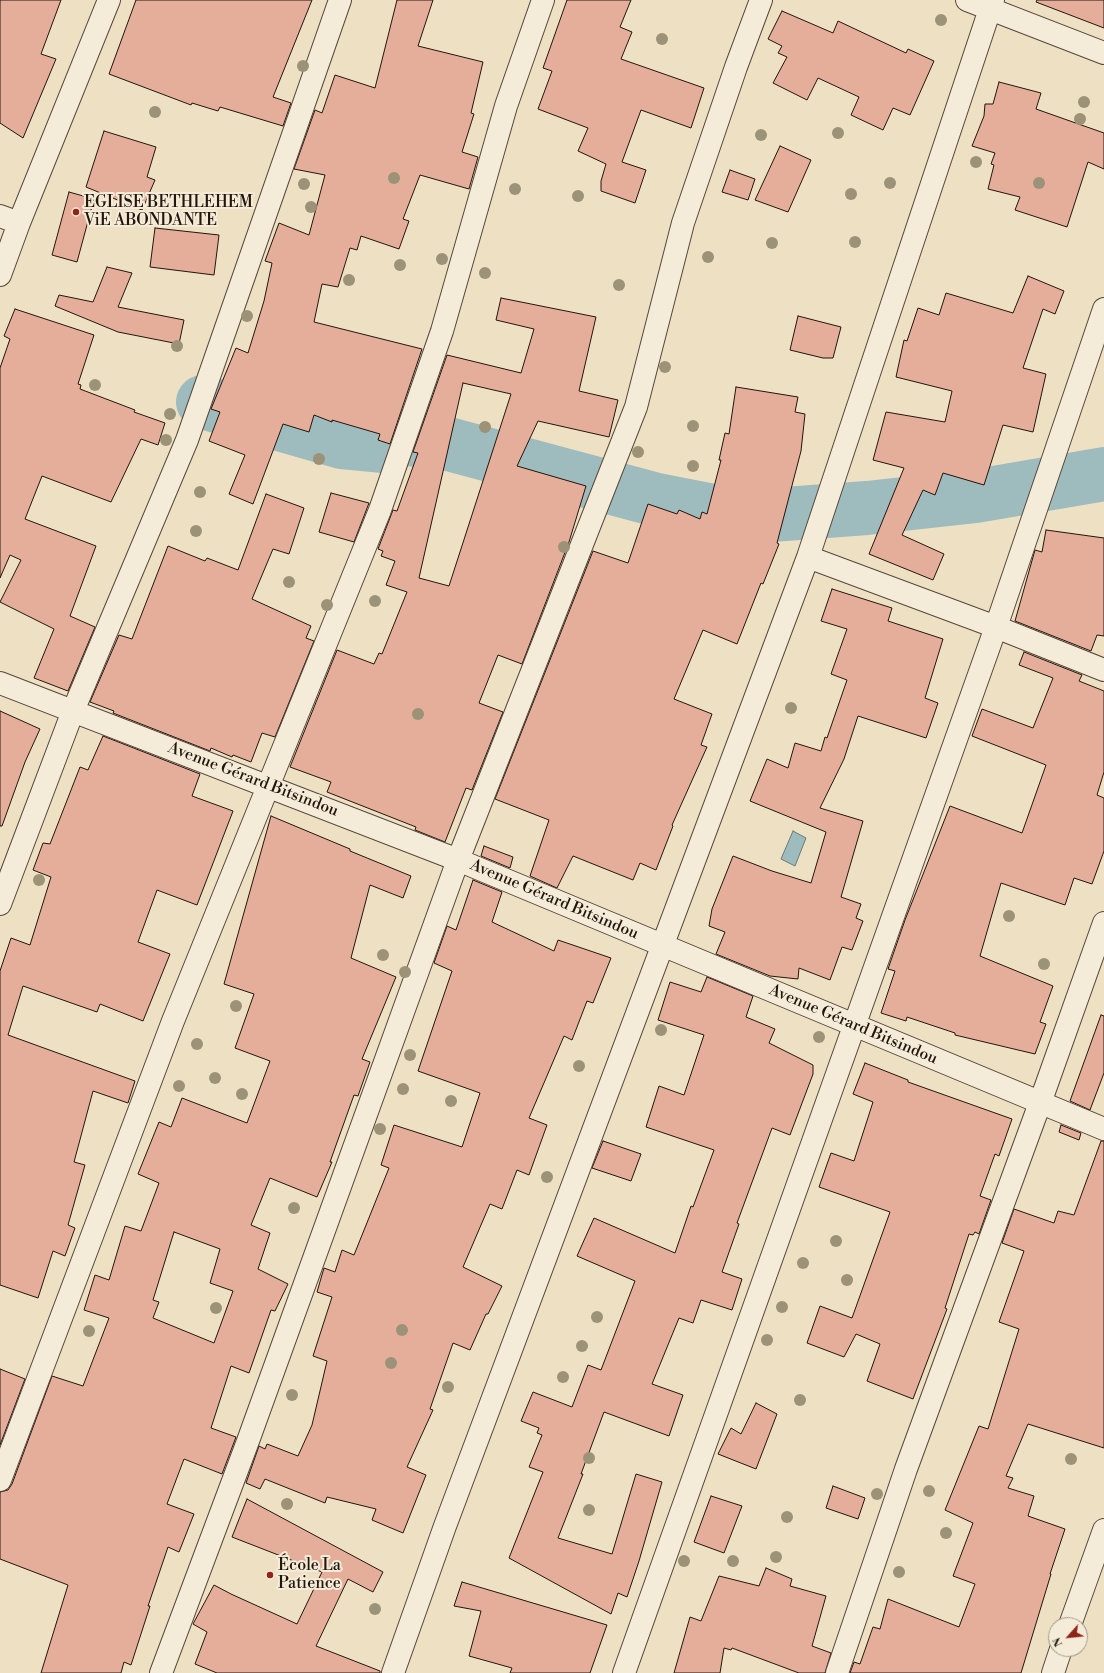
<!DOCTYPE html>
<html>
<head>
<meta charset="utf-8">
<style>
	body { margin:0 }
	#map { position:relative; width:1104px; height:1673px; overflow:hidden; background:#eee1c3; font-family:"Libre Bodoni",serif }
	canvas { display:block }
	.north { position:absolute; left:1048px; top:1617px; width:40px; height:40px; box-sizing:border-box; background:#f4ecd8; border:1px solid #a09686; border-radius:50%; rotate:243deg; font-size:11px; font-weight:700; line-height:16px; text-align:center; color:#23140c }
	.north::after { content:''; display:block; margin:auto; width:14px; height:18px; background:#8f2418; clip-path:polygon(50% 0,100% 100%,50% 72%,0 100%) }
</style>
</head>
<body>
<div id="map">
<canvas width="1104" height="1673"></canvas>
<div class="north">N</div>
</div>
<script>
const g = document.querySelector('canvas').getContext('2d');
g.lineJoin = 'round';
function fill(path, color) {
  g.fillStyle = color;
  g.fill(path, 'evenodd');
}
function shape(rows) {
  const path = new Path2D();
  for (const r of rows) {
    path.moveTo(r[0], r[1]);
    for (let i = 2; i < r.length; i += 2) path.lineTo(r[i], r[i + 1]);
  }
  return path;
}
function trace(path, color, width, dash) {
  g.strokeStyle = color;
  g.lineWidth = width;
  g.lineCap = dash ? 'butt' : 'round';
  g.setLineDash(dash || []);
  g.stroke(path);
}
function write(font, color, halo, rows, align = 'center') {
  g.font = font + ' "Libre Bodoni",serif';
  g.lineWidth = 4;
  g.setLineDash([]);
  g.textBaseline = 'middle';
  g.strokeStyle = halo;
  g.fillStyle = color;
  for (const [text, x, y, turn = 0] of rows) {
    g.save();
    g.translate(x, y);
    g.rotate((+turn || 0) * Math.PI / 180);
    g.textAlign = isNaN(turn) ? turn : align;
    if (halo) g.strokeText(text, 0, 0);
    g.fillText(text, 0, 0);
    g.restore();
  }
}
const water = shape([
	[793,831,806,838,795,866,781,859,793,831]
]);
fill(water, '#9ebbbe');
trace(water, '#6d7877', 1);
trace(shape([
	[203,402,342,442,384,446,396,438,441,442,657,500,744,517,867,508,976,496,1104,474]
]), '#9ebbbe', 54);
const building = shape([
	[0,0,61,0,41,54,56,59,23,138,0,123,0,0],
	[136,0,312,0,273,97,291,103,283,126,220,107,218,111,192,103,191,105,109,74,136,0],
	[397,0,433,0,418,46,483,62,471,113,474,114,462,152,478,157,469,189,420,175,403,219,409,221,399,249,361,236,357,250,350,248,338,287,322,284,314,322,422,349,390,444,378,440,380,434,332,420,332,422,314,415,309,432,283,424,253,504,229,494,245,455,209,441,220,412,211,409,236,348,248,353,264,301,272,263,265,261,279,223,309,235,325,175,294,169,315,110,322,113,335,75,375,88,397,0],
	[567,0,631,0,620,27,632,32,621,59,704,88,691,128,641,110,622,162,646,170,635,203,601,191,601,181,606,164,578,151,588,128,538,109,552,71,543,68,567,0],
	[1037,0,1104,0,1104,28,1036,2,1037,0],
	[782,11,833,33,838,21,906,53,908,49,934,61,910,115,893,108,883,130,851,115,859,97,818,78,807,100,773,83,787,57,778,53,782,46,768,39,782,11],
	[999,82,1041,93,1036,109,1104,133,1104,169,1088,162,1067,227,1015,210,1020,197,988,189,994,165,991,164,995,153,972,146,984,116,985,104,993,104,999,82],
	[104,131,156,147,147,177,155,180,142,210,86,187,104,131],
	[780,146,811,160,788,212,755,200,780,146],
	[730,170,755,179,748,200,722,192,730,170],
	[69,192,94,199,77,262,52,255,69,192],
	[155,228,219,235,214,275,150,267,155,228],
	[107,267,132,273,118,307,184,320,179,344,118,332,55,306,59,295,93,302,107,267],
	[1028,276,1064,291,1055,314,1043,309,1023,368,1046,374,1033,432,1003,425,984,485,943,473,935,495,923,490,902,535,944,554,933,580,869,554,904,468,873,460,886,412,945,422,952,391,896,377,904,340,907,341,918,308,939,315,946,293,1013,313,1028,276],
	[501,298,596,317,579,391,618,400,609,437,538,421,517,466,586,486,569,542,522,664,498,655,479,703,503,712,472,790,466,788,445,842,415,830,416,827,327,792,331,782,290,767,337,650,374,664,379,653,382,654,407,592,386,585,395,561,381,556,383,551,378,549,393,510,397,511,418,453,413,452,447,355,521,373,534,329,496,320,501,298],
	[463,383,511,394,449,586,419,578,463,383],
	[15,309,94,335,78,384,81,385,80,389,135,410,134,412,165,423,158,445,141,439,111,502,42,476,25,519,96,546,70,616,95,627,68,691,34,678,54,629,0,602,21,560,10,555,0,578,0,368,10,339,4,336,15,309],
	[798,316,841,327,833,358,823,358,790,350,798,316],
	[736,387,798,397,795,412,805,414,801,451,777,543,779,544,763,584,761,583,737,644,703,630,674,699,712,714,701,745,707,747,672,825,673,826,656,870,640,863,633,880,573,856,557,888,530,876,549,820,495,799,593,551,628,563,648,504,677,514,679,510,700,519,702,512,707,514,721,460,719,460,725,433,729,434,736,387],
	[331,493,369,503,354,542,319,532,331,493],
	[266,494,304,508,289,554,273,549,252,599,311,626,306,638,314,641,275,737,262,733,251,762,233,755,232,757,211,748,210,751,113,713,114,711,90,702,119,635,132,639,168,546,205,561,207,558,238,570,266,494],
	[1046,530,1104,538,1104,636,1097,635,1091,651,1015,621,1035,550,1042,552,1046,530],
	[832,589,892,608,888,621,943,639,925,698,938,703,926,738,858,716,844,759,820,808,863,821,841,897,861,904,856,918,863,921,852,950,842,947,830,980,799,968,798,979,770,976,716,954,725,932,709,926,712,909,733,856,772,871,811,883,826,832,750,801,767,759,788,768,795,743,821,751,825,737,827,738,847,680,831,674,847,629,821,621,832,589],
	[1024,652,1082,675,1079,681,1104,691,1104,772,1097,795,1104,798,1104,851,1092,884,1074,878,1065,905,1001,883,980,956,1053,986,1040,1022,1046,1024,1035,1054,955,1035,955,1033,907,1017,906,1021,881,1013,895,971,888,969,905,920,950,806,1022,833,1046,765,972,736,982,709,1033,728,1053,678,1019,665,1024,652],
	[0,711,40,729,25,762,2,826,0,826,0,711],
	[103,736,200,774,192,796,233,811,197,905,157,890,138,942,170,954,143,1021,100,1004,97,1012,23,986,8,1035,135,1081,128,1103,93,1091,74,1162,85,1165,68,1225,75,1228,65,1256,53,1251,38,1298,0,1285,0,971,11,938,30,945,51,877,33,870,43,843,50,844,80,767,88,770,103,736],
	[271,816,350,849,350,851,411,876,403,898,370,885,351,958,396,977,362,1059,370,1062,358,1096,354,1095,330,1162,332,1162,317,1197,270,1178,251,1225,270,1233,258,1269,288,1284,275,1311,271,1310,249,1373,231,1366,211,1428,236,1437,222,1474,184,1459,167,1504,194,1514,179,1552,168,1547,148,1606,150,1606,131,1665,124,1662,121,1673,41,1673,68,1585,0,1559,0,1492,8,1490,12,1484,52,1376,83,1386,109,1318,84,1310,95,1275,109,1280,125,1226,141,1231,159,1183,138,1174,159,1122,171,1127,182,1098,247,1123,270,1061,235,1048,254,994,224,984,271,816],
	[174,1232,220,1249,210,1283,233,1291,214,1343,153,1318,159,1302,153,1300,174,1232],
	[484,846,513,857,510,868,481,856,484,846],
	[473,880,502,892,492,922,554,951,558,940,611,958,593,1003,587,1001,572,1040,564,1036,529,1118,547,1125,529,1175,517,1170,502,1209,490,1204,463,1267,502,1286,488,1314,486,1314,470,1350,453,1343,430,1409,433,1410,407,1467,426,1475,403,1533,372,1520,376,1509,327,1497,325,1503,265,1479,260,1489,246,1483,259,1446,265,1449,267,1444,298,1456,312,1425,327,1361,313,1356,332,1297,317,1292,324,1268,335,1272,342,1250,354,1255,389,1168,381,1165,394,1125,462,1147,480,1093,418,1071,452,971,434,963,447,926,456,930,473,880],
	[707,977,753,996,746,1017,775,1029,769,1043,813,1065,813,1074,790,1135,772,1128,737,1223,739,1224,722,1272,742,1279,732,1310,701,1300,693,1323,679,1318,652,1384,683,1395,669,1436,604,1412,581,1474,583,1474,558,1538,612,1554,636,1474,662,1482,639,1561,627,1597,618,1593,611,1614,509,1558,543,1472,529,1467,542,1435,537,1433,539,1428,521,1421,533,1392,572,1407,588,1365,601,1370,635,1281,577,1256,594,1218,675,1253,691,1206,693,1207,714,1150,646,1127,659,1086,684,1095,704,1035,658,1020,670,982,701,992,707,977],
	[1101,1015,1104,1016,1104,1073,1090,1110,1070,1101,1101,1015],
	[865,1063,908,1080,908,1082,1012,1119,999,1156,995,1154,980,1196,991,1200,979,1234,975,1232,973,1235,969,1234,945,1308,947,1309,913,1399,867,1381,880,1344,856,1334,844,1357,807,1343,820,1306,852,1318,890,1212,819,1187,831,1153,854,1161,873,1102,853,1094,865,1063],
	[1061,1125,1081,1133,1079,1140,1059,1132,1061,1125],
	[603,1141,641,1154,631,1181,592,1168,603,1141],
	[1101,1141,1104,1141,1104,1448,1028,1424,1006,1476,1013,1478,1008,1488,1034,1496,1028,1516,1065,1529,1050,1574,1051,1574,1021,1673,850,1673,854,1662,860,1664,873,1627,880,1629,888,1599,959,1627,975,1584,953,1576,973,1523,945,1510,979,1426,988,1429,1019,1329,999,1322,1024,1251,1002,1243,1014,1209,1054,1223,1058,1211,1074,1215,1101,1141],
	[0,1369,25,1379,0,1445,0,1369],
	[756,1403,777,1414,756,1469,718,1454,731,1428,741,1434,756,1403],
	[833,1486,865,1498,858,1519,826,1508,833,1486],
	[711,1496,742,1506,724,1553,694,1542,711,1496],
	[247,1499,383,1572,373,1592,348,1579,316,1646,380,1671,380,1673,217,1673,195,1664,207,1632,193,1624,214,1585,231,1594,297,1624,322,1572,232,1537,247,1499],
	[766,1568,792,1579,790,1586,826,1596,812,1646,831,1653,825,1673,799,1673,732,1648,731,1650,724,1648,720,1673,674,1673,690,1617,701,1621,719,1576,759,1586,766,1568],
	[462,1582,607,1625,590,1673,510,1673,512,1668,469,1656,481,1611,454,1606,462,1582]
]);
fill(building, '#e5ae9a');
trace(building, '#23140c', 1);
const minor = shape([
	[967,0,1104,53],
	[0,216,19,223],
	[0,275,19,223,109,0],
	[808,557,996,627,1104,670],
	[0,683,458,860,1104,1129],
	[0,904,73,711,187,440,340,0],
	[0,1480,173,1021,380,510,442,331,506,106,543,0],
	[1070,1625,1104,1530],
	[161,1673,248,1441,458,860,636,407,683,223,736,67,761,0],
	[393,1673,445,1526,808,557,993,0],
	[624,1673,996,627,1104,309],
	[837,1673,906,1469,1040,1103,1104,923],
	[1053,1673,1061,1649]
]);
trace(minor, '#56473a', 24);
trace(minor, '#f4ecd8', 22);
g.fillStyle = '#9c9278';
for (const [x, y] of [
	[941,20],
	[662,39],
	[303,66],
	[1084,102],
	[155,112],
	[1080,119],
	[838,133],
	[761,135],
	[976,162],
	[394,178],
	[890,183],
	[1039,183],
	[304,184],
	[515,189],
	[851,194],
	[578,196],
	[311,207],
	[855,242],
	[772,243],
	[708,257],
	[442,259],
	[400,265],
	[485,273],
	[349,280],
	[619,285],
	[247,316],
	[177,346],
	[665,367],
	[95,385],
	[170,414],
	[693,426],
	[485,427],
	[166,440],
	[638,452],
	[319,459],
	[693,466],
	[200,492],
	[196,531],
	[564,547],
	[289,582],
	[375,601],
	[327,605],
	[791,708],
	[418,714],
	[39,880],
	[1009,916],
	[383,955],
	[1044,964],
	[405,972],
	[236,1006],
	[661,1030],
	[819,1037],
	[197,1044],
	[410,1055],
	[579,1066],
	[215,1078],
	[179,1086],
	[403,1089],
	[242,1094],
	[451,1101],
	[380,1129],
	[547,1177],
	[294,1208],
	[836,1241],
	[803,1263],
	[847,1280],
	[782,1307],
	[216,1308],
	[597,1317],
	[402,1330],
	[89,1331],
	[767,1340],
	[582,1346],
	[391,1363],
	[563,1377],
	[448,1387],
	[292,1395],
	[800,1400],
	[589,1458],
	[1071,1459],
	[929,1491],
	[877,1494],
	[287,1504],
	[589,1510],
	[787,1517],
	[946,1533],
	[776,1557],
	[684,1561],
	[733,1561],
	[899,1572],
	[375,1609]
]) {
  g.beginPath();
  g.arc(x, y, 6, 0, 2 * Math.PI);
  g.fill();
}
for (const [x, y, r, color] of [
	[76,212,4,"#8f2418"],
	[270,1575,4,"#8f2418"]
]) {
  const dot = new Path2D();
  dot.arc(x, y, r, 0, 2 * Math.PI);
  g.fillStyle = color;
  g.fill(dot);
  trace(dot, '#f4ecd8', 1.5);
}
write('16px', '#23140c', '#f4ecd8', [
	["EGLISE BETHLEHEM",84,203],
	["ViE ABONDANTE",84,221],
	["École La",278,1566],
	["Patience",278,1584]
], 'left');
write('16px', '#23140c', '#f4ecd8', [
	["Avenue Gérard Bitsindou",253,780,21],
	["Avenue Gérard Bitsindou",554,900,23],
	["Avenue Gérard Bitsindou",853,1025,23]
]);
</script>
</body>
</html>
